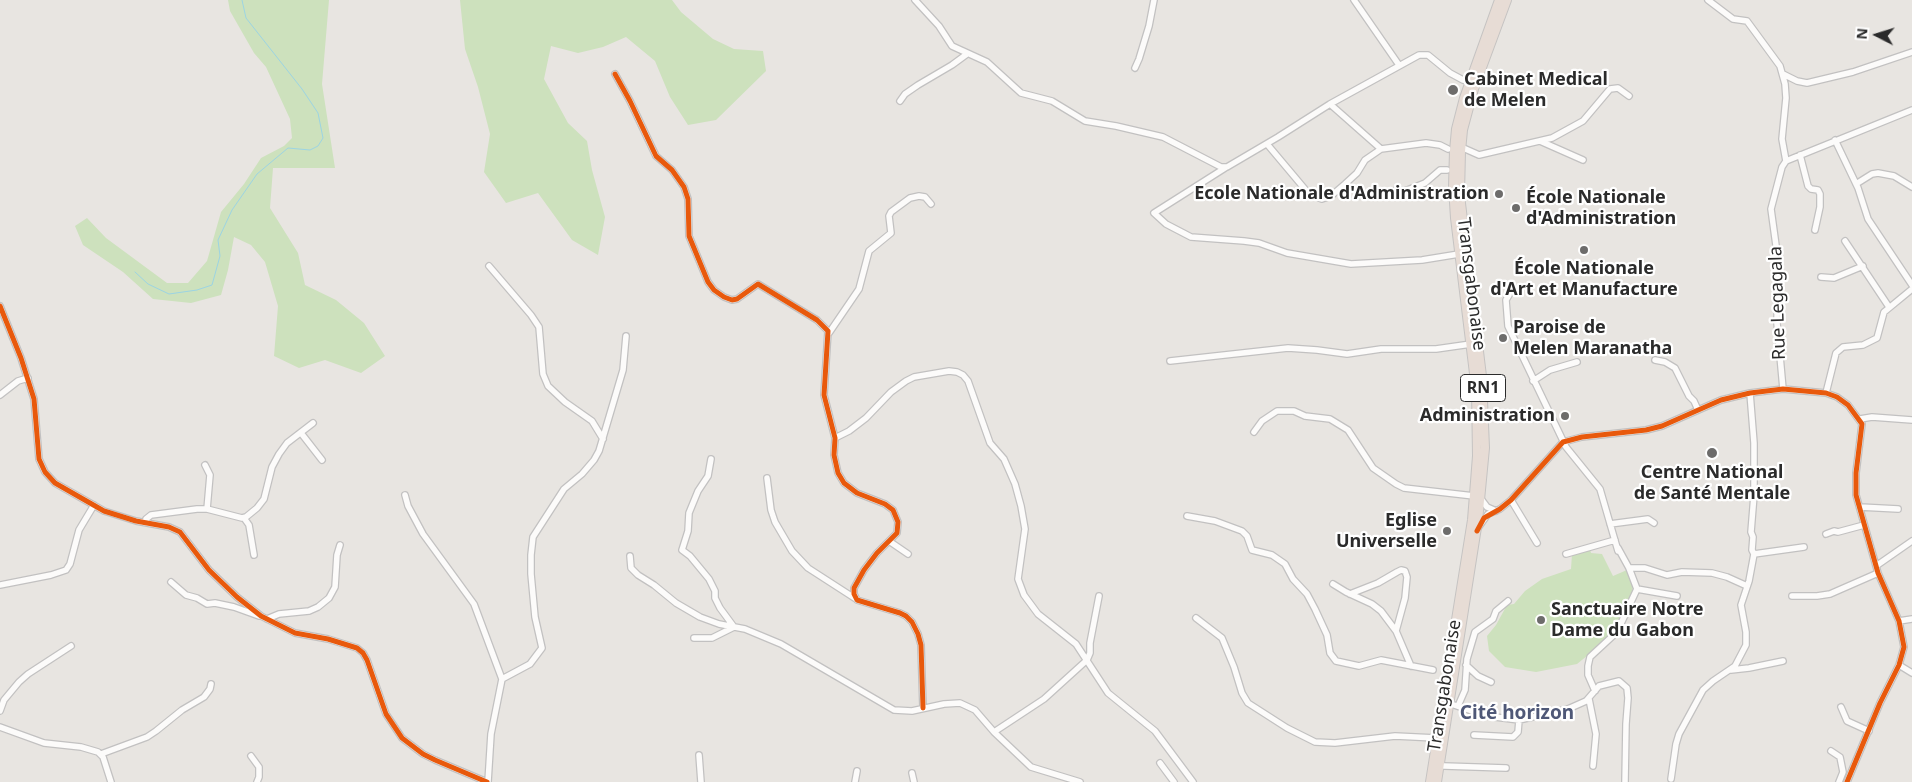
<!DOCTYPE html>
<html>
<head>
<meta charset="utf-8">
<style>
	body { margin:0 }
	#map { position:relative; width:1912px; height:782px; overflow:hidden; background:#e8e5e1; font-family:"Noto Sans",sans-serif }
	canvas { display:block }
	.north { position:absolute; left:1852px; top:10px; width:50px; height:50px; -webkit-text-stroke:4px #fff; paint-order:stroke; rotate:275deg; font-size:14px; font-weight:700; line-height:20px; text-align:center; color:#2b2b2b }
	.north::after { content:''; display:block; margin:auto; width:18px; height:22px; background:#2b2b2b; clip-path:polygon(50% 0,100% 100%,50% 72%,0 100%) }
</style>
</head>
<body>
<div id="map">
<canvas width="1912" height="782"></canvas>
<div class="north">N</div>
</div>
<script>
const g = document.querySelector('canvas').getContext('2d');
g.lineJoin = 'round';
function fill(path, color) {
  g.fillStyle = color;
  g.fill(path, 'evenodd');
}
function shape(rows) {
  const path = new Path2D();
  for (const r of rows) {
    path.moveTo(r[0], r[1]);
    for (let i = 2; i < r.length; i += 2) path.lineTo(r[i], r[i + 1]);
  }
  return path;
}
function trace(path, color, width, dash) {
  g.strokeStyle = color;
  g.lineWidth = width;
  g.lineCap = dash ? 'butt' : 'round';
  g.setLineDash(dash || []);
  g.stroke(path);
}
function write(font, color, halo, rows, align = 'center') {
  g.font = font + ' "Noto Sans",sans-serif';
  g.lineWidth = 4.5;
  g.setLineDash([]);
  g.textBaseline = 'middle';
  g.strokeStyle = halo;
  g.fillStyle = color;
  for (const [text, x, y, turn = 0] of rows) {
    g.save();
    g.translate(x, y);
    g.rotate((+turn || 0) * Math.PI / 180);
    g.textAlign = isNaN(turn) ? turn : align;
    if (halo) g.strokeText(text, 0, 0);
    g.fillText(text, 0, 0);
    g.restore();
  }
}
fill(shape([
	[228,0,329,0,322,84,335,168,273,168,270,208,298,253,305,285,336,300,364,323,385,356,361,373,325,360,299,368,274,356,278,306,265,262,251,245,234,237,228,270,221,295,191,303,153,299,123,272,83,245,75,226,87,218,106,238,167,283,188,283,207,261,221,212,244,184,261,158,284,146,292,138,290,119,266,67,254,53,230,11],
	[460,0,672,0,681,12,713,39,734,49,763,51,766,71,716,120,688,125,670,97,655,61,626,37,603,47,578,53,551,46,544,79,568,123,587,141,592,170,605,217,598,255,572,240,538,193,506,203,484,172,490,134,478,87,465,49],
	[1590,549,1591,553,1602,554,1613,576,1627,570,1633,587,1631,598,1620,623,1608,639,1577,664,1536,672,1505,667,1489,651,1487,636,1496,625,1507,605,1514,604,1525,591,1542,579,1571,569,1572,554]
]), '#cde1bd');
trace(shape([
	[135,272,148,284,169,294,197,290,212,285,220,256,218,240,232,210,257,174,288,148,310,150,318,146,323,138,318,113,302,89,246,18,242,0]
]), '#9cd4e3', 1);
const minor = shape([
	[915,0,939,26,952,46,987,62,1021,93,1052,101,1085,121,1116,126,1163,137,1221,167,1227,167,1278,137,1330,104,1419,55,1428,55,1450,73,1463,80],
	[1354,0,1399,65],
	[1708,0,1733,19,1747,21,1780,66,1785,84,1786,98,1782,139,1786,161],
	[1135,68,1139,59,1149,26,1154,0],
	[615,74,630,101,656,156,672,170,684,187,688,199,689,236,708,282,714,290,724,297,732,300,737,299,758,284,817,320,828,331,824,395,835,438,834,455,838,473,844,483,857,493,885,504,893,510,898,522,897,533,877,553,864,570,854,588,854,594,857,600,900,613,906,616,912,622,918,634,921,645,923,708],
	[1783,74,1797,81,1807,83,1853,72,1912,52],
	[900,101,905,94,918,85,952,65,967,54],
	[1330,104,1381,149],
	[1835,140,1858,188,1868,219,1912,285],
	[1540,141,1583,160],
	[1267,144,1309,194,1322,199,1331,196,1345,184,1357,173,1365,160,1381,149,1426,143,1440,145,1448,149],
	[1461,147,1479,155,1552,138,1583,121,1610,89,1618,88,1629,96],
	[1800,155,1808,186,1811,189,1818,190,1820,194,1820,207,1815,230],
	[1786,161,1912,110],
	[1225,168,1154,213,1166,224,1191,237,1244,241,1259,243,1287,253,1351,264,1422,260,1459,254],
	[1856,184,1872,174,1878,173,1894,176,1912,187],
	[1396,190,1405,191,1425,183,1440,170,1447,170],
	[1845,241,1889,307],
	[489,266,531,315,539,327,543,374,548,386,565,402,592,421,603,439],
	[1821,277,1834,278,1863,266],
	[1509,295,1506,300,1508,326,1566,447,1600,489,1618,551],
	[0,306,21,358,34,399,39,459,45,472,55,483,104,511,136,521,169,527,180,532,209,570,237,597,261,616,295,633,328,639,357,648,363,653,367,660,386,714,402,738,423,754,435,760,487,782],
	[829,333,859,289,869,251,891,233,889,216,891,212,910,198,919,196,925,197,931,204],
	[1655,360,1665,362,1675,368,1689,396,1694,401,1698,410],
	[1170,361,1288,348,1317,350,1347,354,1381,349,1436,349,1471,344],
	[1533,381,1550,370,1577,362],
	[1783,389,1777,323,1778,260,1771,209,1782,167,1786,161],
	[1826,393,1836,353,1843,347,1863,345,1877,338,1884,312,1912,289],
	[0,395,18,381,28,378],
	[1860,419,1872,417,1912,420],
	[1254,432,1262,421,1277,411,1294,411,1305,416,1330,419,1348,430,1373,468,1396,484,1404,488,1474,496],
	[301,433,322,460],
	[835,438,849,431,866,418,891,392,906,381,914,377,949,371,957,372,963,375,968,381,990,443,1004,459,1015,484,1021,506,1025,529,1018,579,1024,595,1038,614,1076,644,1108,693,1155,731,1193,782],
	[205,465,210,475,207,509],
	[767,478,771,510,775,522,792,551,808,568,856,599],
	[405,495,408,506,423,534,474,604,502,679,491,734,488,782],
	[1481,499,1487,507,1496,511],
	[1511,500,1537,543],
	[1860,507,1898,509],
	[1187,516,1215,521,1242,531,1247,536,1252,550,1272,555,1285,564,1293,579,1307,594,1315,609,1327,635,1330,653,1336,661,1359,666,1381,660,1433,670],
	[244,518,249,525,254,555],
	[145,522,146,519,151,515,197,509,207,509,242,518,246,517,257,508,264,499,272,467,279,454,287,443,313,423],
	[1610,524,1648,519,1654,523],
	[1478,528,1488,514,1500,509,1511,500,1563,442,1582,437,1646,430,1662,426,1721,400,1750,393,1783,389,1826,393,1837,397,1848,405,1862,424,1856,473,1856,495,1878,573,1899,621,1904,647,1899,665,1880,703,1847,782],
	[1826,534,1834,531,1838,532,1864,525],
	[889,541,908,554],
	[1618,548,1629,568,1645,568,1667,575,1682,572,1712,573,1727,577,1747,586],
	[1566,554,1615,540],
	[1754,554,1804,547],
	[630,556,631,568,638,575,654,585,676,603,700,617,719,624,745,629,781,644,894,710,912,711,944,704,960,703,975,710,994,732,1044,699,1087,660,1090,653,1090,643,1099,596],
	[1876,566,1912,541],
	[1629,568,1637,589,1677,596],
	[171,582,186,595,197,598,207,604,215,603,234,607,259,616],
	[1333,584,1346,592,1372,604,1381,611,1396,631],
	[0,585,51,575,66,570,70,564,79,530,94,505],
	[1350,594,1378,583,1397,572,1401,570,1405,571,1407,577,1405,598,1396,631,1411,666],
	[1792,596,1817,596,1830,594,1878,573],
	[1196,618,1222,638,1234,667,1242,693,1248,703,1287,728,1315,742,1335,743,1395,736,1436,738],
	[267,619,279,614,309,611,318,607,329,598,335,587,337,555,340,545],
	[1899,621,1912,619],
	[694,638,712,638,734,627,720,608,715,598,715,591,709,579,690,556,682,550,688,531,689,513,698,491,708,476,711,459],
	[1466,665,1478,676,1491,682],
	[1899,665,1912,673],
	[1731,670,1749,668,1783,661],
	[502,679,530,664,542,648,535,617,531,574,531,555,533,537,564,489,582,474,594,460,599,451,623,370,626,336],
	[1595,691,1588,675,1588,666,1590,657,1617,632,1637,589],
	[1589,699,1596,734,1593,766],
	[1454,705,1487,716,1519,720,1568,709,1586,701,1599,686,1619,681,1627,688,1628,698,1626,724,1625,782],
	[1458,706,1465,690,1467,659,1475,632,1493,619,1496,611,1508,601],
	[1841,707,1847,721,1869,731],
	[0,711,4,700,19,682,28,674,71,646],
	[0,727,44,743,81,747,98,752,103,757,111,782],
	[994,732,1031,767,1080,782],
	[1474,735,1513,737,1518,732,1519,720],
	[1831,751,1840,757,1843,772,1839,782],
	[101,754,147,737,156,731,182,710,204,697,210,689,211,684],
	[699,755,701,782],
	[251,756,259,767,259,777,257,782],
	[1160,763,1174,782],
	[1444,766,1506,768],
	[912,773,914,782],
	[1671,779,1676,744,1679,734,1703,690,1713,681,1735,666,1746,645,1746,632,1741,605,1749,581,1754,554,1752,550,1753,537,1751,532,1754,495,1754,443,1750,393],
	[855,782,857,771]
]);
const highway = shape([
	[1430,782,1472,520,1477,456,1476,390,1455,218,1453,187,1454,151,1456,129,1464,98,1499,0],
	[1437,782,1478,521,1485,448,1482,376,1460,195,1461,151,1463,130,1474,89,1507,0]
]);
trace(minor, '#c2c1c1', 8);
trace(highway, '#c5c3c2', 10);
trace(minor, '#fcfbfa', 5.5);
trace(highway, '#e7dcd5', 8);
trace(shape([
	[615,74,630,101,656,156,672,170,684,187,688,199,689,236,708,282,714,290,724,297,732,300,737,299,758,284,817,320,828,331,824,395,835,438,834,455,838,473,844,483,857,493,885,504,893,510,898,522,897,533,877,553,864,570,854,588,854,594,857,600,900,613,906,616,912,622,918,634,921,645,923,708],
	[0,306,21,358,34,399,39,459,45,472,55,483,104,511,136,521,169,527,180,532,209,570,237,597,261,616,295,633,328,639,357,648,363,653,367,660,386,714,402,738,423,754,435,760,487,782],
	[1477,531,1484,518,1500,509,1511,500,1563,442,1582,437,1646,430,1662,426,1721,400,1750,393,1783,389,1826,393,1837,397,1848,405,1862,424,1856,473,1856,495,1878,573,1899,621,1904,647,1899,665,1880,703,1847,782]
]), '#e8590c', 5);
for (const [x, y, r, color] of [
	[1453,90,6,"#6d6c6b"],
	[1499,194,5,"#6d6c6b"],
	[1516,208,5,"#6d6c6b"],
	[1584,250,5,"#6d6c6b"],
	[1503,338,5,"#6d6c6b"],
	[1565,416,5,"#6d6c6b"],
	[1712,453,6,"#6d6c6b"],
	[1447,531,5,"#6d6c6b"],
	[1541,620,5,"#6d6c6b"]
]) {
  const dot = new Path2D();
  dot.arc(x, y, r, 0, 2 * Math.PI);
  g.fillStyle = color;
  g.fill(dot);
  trace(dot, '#fff', 2);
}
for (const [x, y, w] of [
	[1483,388,45]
]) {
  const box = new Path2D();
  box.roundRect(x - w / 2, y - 13.5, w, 27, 4);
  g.fillStyle = '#fff';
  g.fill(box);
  trace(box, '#2b2b2b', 1);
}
write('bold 16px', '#2b2b2b', null, [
	["RN1",1483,388]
]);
write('bold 18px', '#2b2b2b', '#fff', [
	["Cabinet Medical",1464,80],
	["de Melen",1464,101],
	["Ecole Nationale d'Administration",1489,194,"right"],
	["École Nationale",1526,198],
	["d'Administration",1526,219],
	["École Nationale",1584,269,"center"],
	["d'Art et Manufacture",1584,290,"center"],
	["Paroise de",1513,328],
	["Melen Maranatha",1513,349],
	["Administration",1555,416,"right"],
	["Centre National",1712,473,"center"],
	["de Santé Mentale",1712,494,"center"],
	["Eglise",1437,521,"right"],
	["Universelle",1437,542,"right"],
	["Sanctuaire Notre",1551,610],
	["Dame du Gabon",1551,631]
], 'left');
write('18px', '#2b2b2b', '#fff', [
	["Transgabonaise",1471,284,83],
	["Rue Legagala",1778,303,-92],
	["Transgabonaise",1445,686,-81]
]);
write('bold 19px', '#4f5877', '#fff', [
	["Cité horizon",1517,714]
]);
</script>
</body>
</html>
